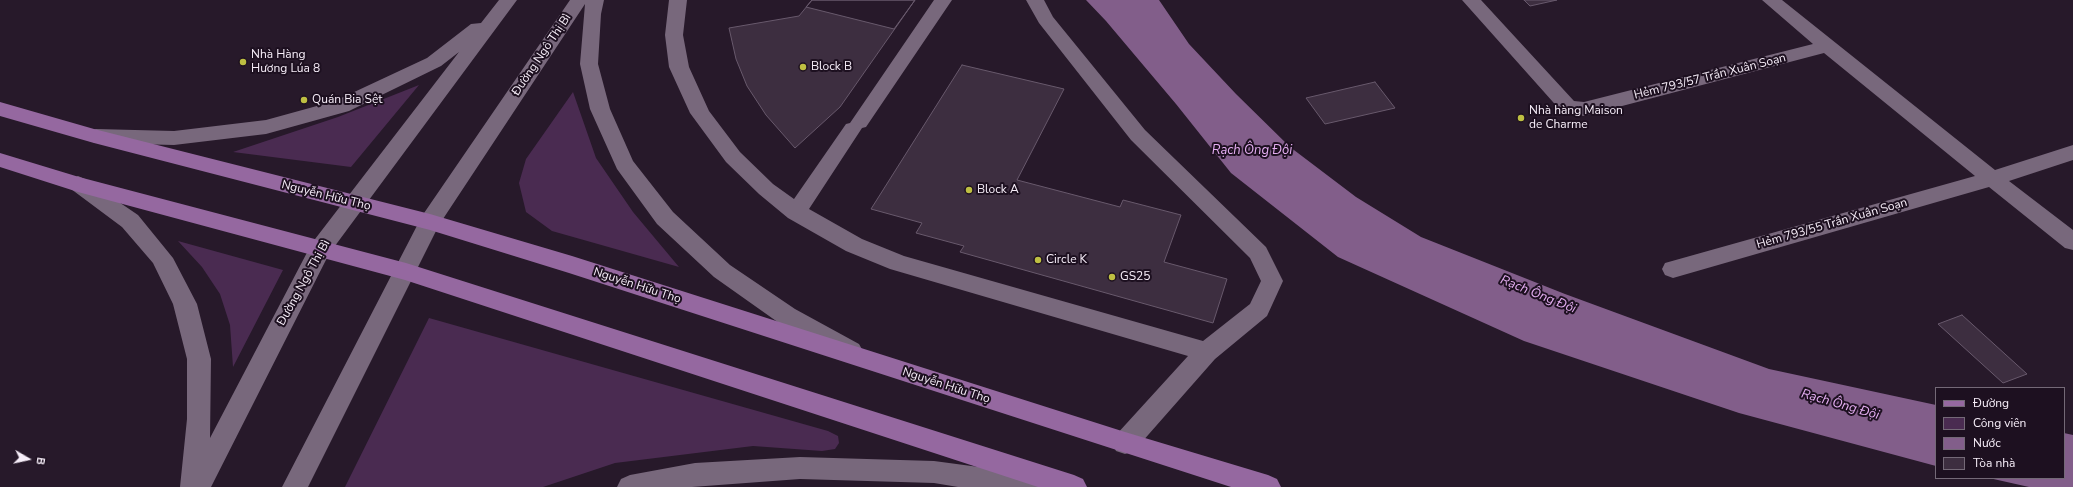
<!DOCTYPE html>
<html>
<head>
<meta charset="utf-8">
<style>
	body { margin:0 }
	#map { position:relative; width:2073px; height:487px; overflow:hidden; background:#27192a; font-family:"Nunito Sans",sans-serif }
	canvas { display:block }
	.legend { position:absolute; left:1935px; top:387px; width:130px; height:92px; box-sizing:border-box; background:#1d1020; border:1px solid #746977; margin:0; padding:5px 7px; list-style:none; font-size:12px; color:#f7eef9 }
	.legend li { display:flex; align-items:center; gap:8px; height:20px }
	.legend b { width:20px; border:1px solid #746977 }
	.north { position:absolute; left:8px; top:439px; width:40px; height:40px; -webkit-text-stroke:3px #1d1020; paint-order:stroke; rotate:99deg; font-size:11px; font-weight:700; line-height:16px; text-align:center; color:#f7eef9 }
	.north::after { content:''; display:block; margin:auto; width:14px; height:18px; background:#f7eef9; clip-path:polygon(50% 0,100% 100%,50% 72%,0 100%) }
</style>
</head>
<body>
<div id="map">
<canvas width="2073" height="487"></canvas>
<ul class="legend">
<li><b style="height:5px;background:#9568a0"></b>Đường</li>
<li><b style="height:11px;background:#4a2b51"></b>Công viên</li>
<li><b style="height:11px;background:#825e8a"></b>Nước</li>
<li><b style="height:11px;background:#3d2e40"></b>Tòa nhà</li>
</ul>
<div class="north">B</div>
</div>
<script>
const g = document.querySelector('canvas').getContext('2d');
g.lineJoin = 'round';
function fill(path, color) {
  g.fillStyle = color;
  g.fill(path, 'evenodd');
}
function shape(rows) {
  const path = new Path2D();
  for (const r of rows) {
    path.moveTo(r[0], r[1]);
    for (let i = 2; i < r.length; i += 2) path.lineTo(r[i], r[i + 1]);
  }
  return path;
}
function trace(path, color, width, dash) {
  g.strokeStyle = color;
  g.lineWidth = width;
  g.lineCap = dash ? 'butt' : 'round';
  g.setLineDash(dash || []);
  g.stroke(path);
}
function write(font, color, halo, rows, align = 'center') {
  g.font = font + ' "Nunito Sans",sans-serif';
  g.lineWidth = 4;
  g.setLineDash([]);
  g.textBaseline = 'middle';
  g.strokeStyle = halo;
  g.fillStyle = color;
  for (const [text, x, y, turn = 0] of rows) {
    g.save();
    g.translate(x, y);
    g.rotate((+turn || 0) * Math.PI / 180);
    g.textAlign = isNaN(turn) ? turn : align;
    if (halo) g.strokeText(text, 0, 0);
    g.fillText(text, 0, 0);
    g.restore();
  }
}
fill(shape([
	[419,85,351,167,233,152,338,117],
	[573,92,596,158,633,212,679,267,552,231,526,212,519,183,526,159],
	[178,241,283,270,233,367,230,325,220,294,202,267],
	[429,318,828,431,838,436,839,443,835,449,822,451,753,446,615,463,543,487,345,487]
]), '#4a2b51');
fill(shape([
	[1086,0,1159,0,1189,44,1236,94,1290,147,1356,197,1421,237,1565,294,1769,369,1936,405,1936,466,1739,413,1524,341,1338,257,1231,173,1176,104,1106,21],
	[2064,433,2073,435,2073,487,2029,487,1989,478,2064,478]
]), '#825e8a');
const building = shape([
	[812,0,915,0,840,107,795,148,766,115,747,86,736,59,729,28,799,16,812,0],
	[812,0,915,0,894,29,806,7,812,0],
	[1524,0,1557,0,1530,6,1524,0],
	[962,65,1064,89,1017,180,1120,207,1123,200,1181,215,1164,262,1227,279,1213,323,960,252,964,246,916,233,922,223,871,209,962,65],
	[1375,82,1395,108,1325,124,1306,98,1375,82],
	[1962,315,2027,374,2003,383,1938,324,1962,315]
]);
fill(building, '#3d2e40');
trace(building, '#68596c', 1);
fill(shape([
	[669,0,687,0,683,35,689,67,709,111,740,152,773,184,794,199,846,124,850,123,934,0,952,0,866,127,862,128,809,209,862,239,904,256,1203,341,1250,304,1261,281,1250,258,1131,140,1039,23,1026,0,1044,0,1053,17,1145,130,1266,247,1283,281,1267,316,1215,359,1134,451,1125,454,1116,451,1112,443,1116,435,1188,356,890,269,846,251,788,218,759,194,726,162,690,113,669,67,665,35,669,0]
]), '#78687c');
fill(shape([
	[1462,0,1481,0,1574,101,1584,102,1813,44,1762,0,1782,0,1995,170,2073,145,2073,160,2009,181,2073,230,2073,250,2065,248,1989,187,1673,278,1665,275,1662,269,1665,263,1975,176,1824,53,1584,116,1561,111,1462,0]
]), '#78687c');
fill(shape([
	[499,0,517,0,329,254,211,487,180,487,187,419,187,359,173,304,153,263,122,227,71,189,68,184,71,179,78,176,85,179,138,215,173,258,197,304,211,359,210,438,312,243,459,52,441,66,349,111,266,134,174,145,96,143,89,141,86,136,89,131,96,129,174,131,266,120,335,101,427,58,471,24,481,23,499,0],
	[570,0,604,0,601,14,598,64,610,109,633,161,673,212,730,265,795,309,859,344,863,351,859,358,851,361,843,358,779,323,714,277,657,224,617,169,590,109,580,64,585,4,439,225,308,487,282,487,422,216,570,0],
	[800,457,934,461,1039,475,1048,479,1052,487,958,487,934,483,800,479,692,487,617,487,621,479,630,475,695,463,800,457]
]), '#78687c');
fill(shape([
	[0,102,94,129,430,214,572,256,1125,432,1268,475,1277,479,1281,487,1231,487,569,273,430,230,94,143,0,116,0,102],
	[0,153,79,177,406,263,1074,475,1083,479,1087,487,1038,487,405,280,78,192,0,167,0,153]
]), '#9568a0');
for (const [x, y, r, color] of [
	[243,62,4,"#bebf42"],
	[803,67,4,"#bebf42"],
	[304,100,4,"#bebf42"],
	[1521,118,4,"#bebf42"],
	[969,190,4,"#bebf42"],
	[1038,260,4,"#bebf42"],
	[1112,277,4,"#bebf42"]
]) {
  const dot = new Path2D();
  dot.arc(x, y, r, 0, 2 * Math.PI);
  g.fillStyle = color;
  g.fill(dot);
  trace(dot, '#1d1020', 1.5);
}
write('12px', '#f7eef9', '#1d1020', [
	["Nhà Hàng",251,55],
	["Hương Lúa 8",251,69],
	["Block B",811,67],
	["Quán Bia Sệt",312,100],
	["Nhà hàng Maison",1529,111],
	["de Charme",1529,125],
	["Block A",977,190],
	["Circle K",1046,260],
	["GS25",1120,277]
], 'left');
write('12px', '#f7eef9', '#1d1020', [
	["Đường Ngô Thị Bì",542,55,-56],
	["Hẻm 793/57 Trần Xuân Soạn",1710,77,-14],
	["Nguyễn Hữu Thọ",326,196,14],
	["Hẻm 793/55 Trần Xuân Soạn",1832,224,-16],
	["Đường Ngô Thị Bì",304,283,-61],
	["Nguyễn Hữu Thọ",637,286,18],
	["Nguyễn Hữu Thọ",946,386,18]
]);
write('italic 13px', '#e5aef2', '#1d1020', [
	["Rạch Ông Đội",1252,151],
	["Rạch Ông Đội",1538,295,22],
	["Rạch Ông Đội",1840,405,16]
]);
</script>
</body>
</html>
